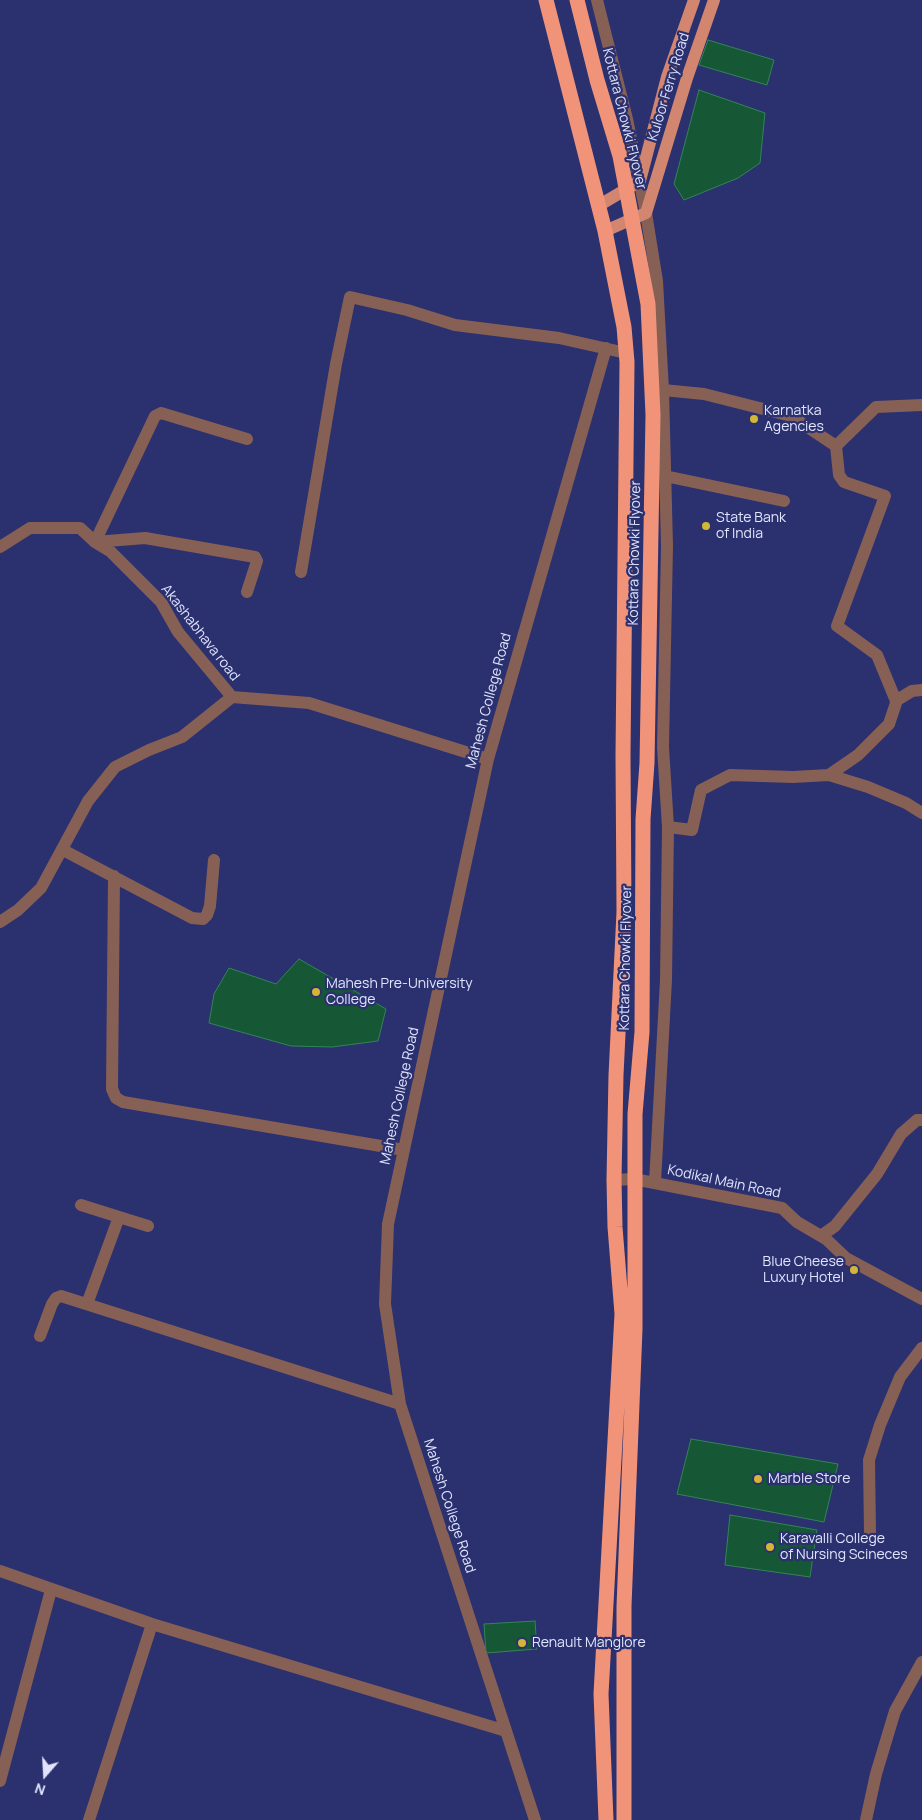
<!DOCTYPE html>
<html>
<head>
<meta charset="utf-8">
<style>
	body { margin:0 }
	#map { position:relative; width:922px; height:1820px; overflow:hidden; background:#2b306f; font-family:Manrope,sans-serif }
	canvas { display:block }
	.north { position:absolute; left:20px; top:1750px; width:50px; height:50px; -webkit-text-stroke:4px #2b306f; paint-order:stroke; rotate:199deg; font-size:14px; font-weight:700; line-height:20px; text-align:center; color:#e0e5fd }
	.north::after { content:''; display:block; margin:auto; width:18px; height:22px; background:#e0e5fd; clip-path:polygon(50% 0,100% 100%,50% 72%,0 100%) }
</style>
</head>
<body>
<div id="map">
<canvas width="922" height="1820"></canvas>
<div class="north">N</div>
</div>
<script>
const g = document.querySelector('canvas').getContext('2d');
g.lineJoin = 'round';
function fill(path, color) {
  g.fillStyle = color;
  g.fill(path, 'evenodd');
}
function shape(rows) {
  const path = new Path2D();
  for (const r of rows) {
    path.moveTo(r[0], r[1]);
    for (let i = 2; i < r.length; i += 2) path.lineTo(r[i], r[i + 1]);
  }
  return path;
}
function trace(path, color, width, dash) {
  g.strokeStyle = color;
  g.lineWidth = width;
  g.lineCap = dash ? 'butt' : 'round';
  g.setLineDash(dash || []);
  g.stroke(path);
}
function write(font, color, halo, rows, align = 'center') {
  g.font = font + ' Manrope,sans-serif';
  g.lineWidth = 4.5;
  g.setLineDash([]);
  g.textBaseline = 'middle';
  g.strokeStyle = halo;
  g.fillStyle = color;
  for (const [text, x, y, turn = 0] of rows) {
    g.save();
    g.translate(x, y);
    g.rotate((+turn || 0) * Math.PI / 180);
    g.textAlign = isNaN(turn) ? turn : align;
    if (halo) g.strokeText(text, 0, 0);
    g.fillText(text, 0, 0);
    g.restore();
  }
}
const building = shape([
	[708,40,774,60,767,85,699,65,708,40],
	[699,90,765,113,760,163,738,178,684,200,674,184,699,90],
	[299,959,386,1009,378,1041,332,1047,291,1046,209,1023,214,994,229,968,276,984,299,959],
	[691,1439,838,1464,824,1522,677,1494,691,1439],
	[730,1515,817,1530,810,1577,725,1565,730,1515],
	[535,1621,537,1649,486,1653,484,1624,535,1621]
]);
fill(building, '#165735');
trace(building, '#328557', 1);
trace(shape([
	[597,0,627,119,646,213,657,281,663,390,667,546,663,747,668,827,666,980,655,1182],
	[663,390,704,394,791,416,836,446],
	[665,476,784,501],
	[95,542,155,416,161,413,247,439],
	[95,542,145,538,255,557,257,561,247,592],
	[0,547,30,528,80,528,95,542,110,551,161,602,178,632,232,697,309,703,488,759],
	[301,572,336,364,350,297,407,310,455,325,559,338,626,353],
	[896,701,877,655,837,626,885,496,844,482,839,475,836,446,876,407,922,405],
	[829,775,868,787,906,803,922,813],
	[668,827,692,830,701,790,730,775,793,777,829,775,858,755,889,724,897,700,912,691,922,690],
	[63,850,192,918,203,919,207,915,210,906,214,860],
	[114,876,112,1089,116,1098,123,1102,404,1150],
	[0,922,18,910,41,888,88,801,115,767,149,750,182,737,232,697],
	[614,1180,634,1179,782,1208,797,1222,826,1239,846,1258,922,1299],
	[81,1205,119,1217],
	[821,1236,835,1226,877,1174,901,1134,917,1120,922,1120],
	[87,1304,119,1217,148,1226],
	[40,1336,52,1304,56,1298,61,1296,400,1404],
	[870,1533,869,1460,880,1425,900,1377,922,1348],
	[0,1571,152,1624,506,1731],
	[0,1781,51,1590],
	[89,1820,152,1624],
	[535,1820,400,1404,385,1304,388,1224,488,759,606,348],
	[866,1820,876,1774,895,1711,922,1662]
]), '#876055', 12);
trace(shape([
	[598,206,640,181,667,77,694,0],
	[605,231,646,213,687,78,714,0]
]), '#d2856f', 12);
trace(shape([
	[546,0,605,231,624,327,627,362,623,755,624,912,616,1075,614,1180,615,1227,622,1314,601,1694,606,1820],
	[577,0,597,80,620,156,648,304,653,415,647,763,643,819,642,1032,635,1114,635,1329,624,1606,624,1820]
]), '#f09379', 15);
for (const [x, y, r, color] of [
	[754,419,5,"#d3b635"],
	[706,526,5,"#d3b635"],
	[316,992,5,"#d3b635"],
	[854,1270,5,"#d3b635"],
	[758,1479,5,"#d3b635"],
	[770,1547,5,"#d3b635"],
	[522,1643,5,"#d3b635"]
]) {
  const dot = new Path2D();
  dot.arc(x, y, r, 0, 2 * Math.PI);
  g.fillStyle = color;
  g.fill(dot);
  trace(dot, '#2b306f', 2);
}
write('14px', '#e0e5fd', '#2b306f', [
	["Kuloor Ferry Road",669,87,-73],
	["Kottara Chowki Flyover",624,119,76],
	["Kottara Chowki Flyover",635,553,-89],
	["Akashabhava road",200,633,52],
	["Mahesh College Road",489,701,-75],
	["Kottara Chowki Flyover",626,958,-89],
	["Mahesh College Road",400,1096,-78],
	["Kodikal Main Road",724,1182,12],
	["Mahesh College Road",449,1506,72]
]);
write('14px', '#e0e5fd', '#2b306f', [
	["Karnatka",764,411],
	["Agencies",764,427],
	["State Bank",716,518],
	["of India",716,534],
	["Mahesh Pre-University",326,984],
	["College",326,1000],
	["Blue Cheese",844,1262,"right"],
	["Luxury Hotel",844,1278,"right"],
	["Marble Store",768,1479],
	["Karavalli College",780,1539],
	["of Nursing Scineces",780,1555],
	["Renault Manglore",532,1643]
], 'left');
</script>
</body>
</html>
